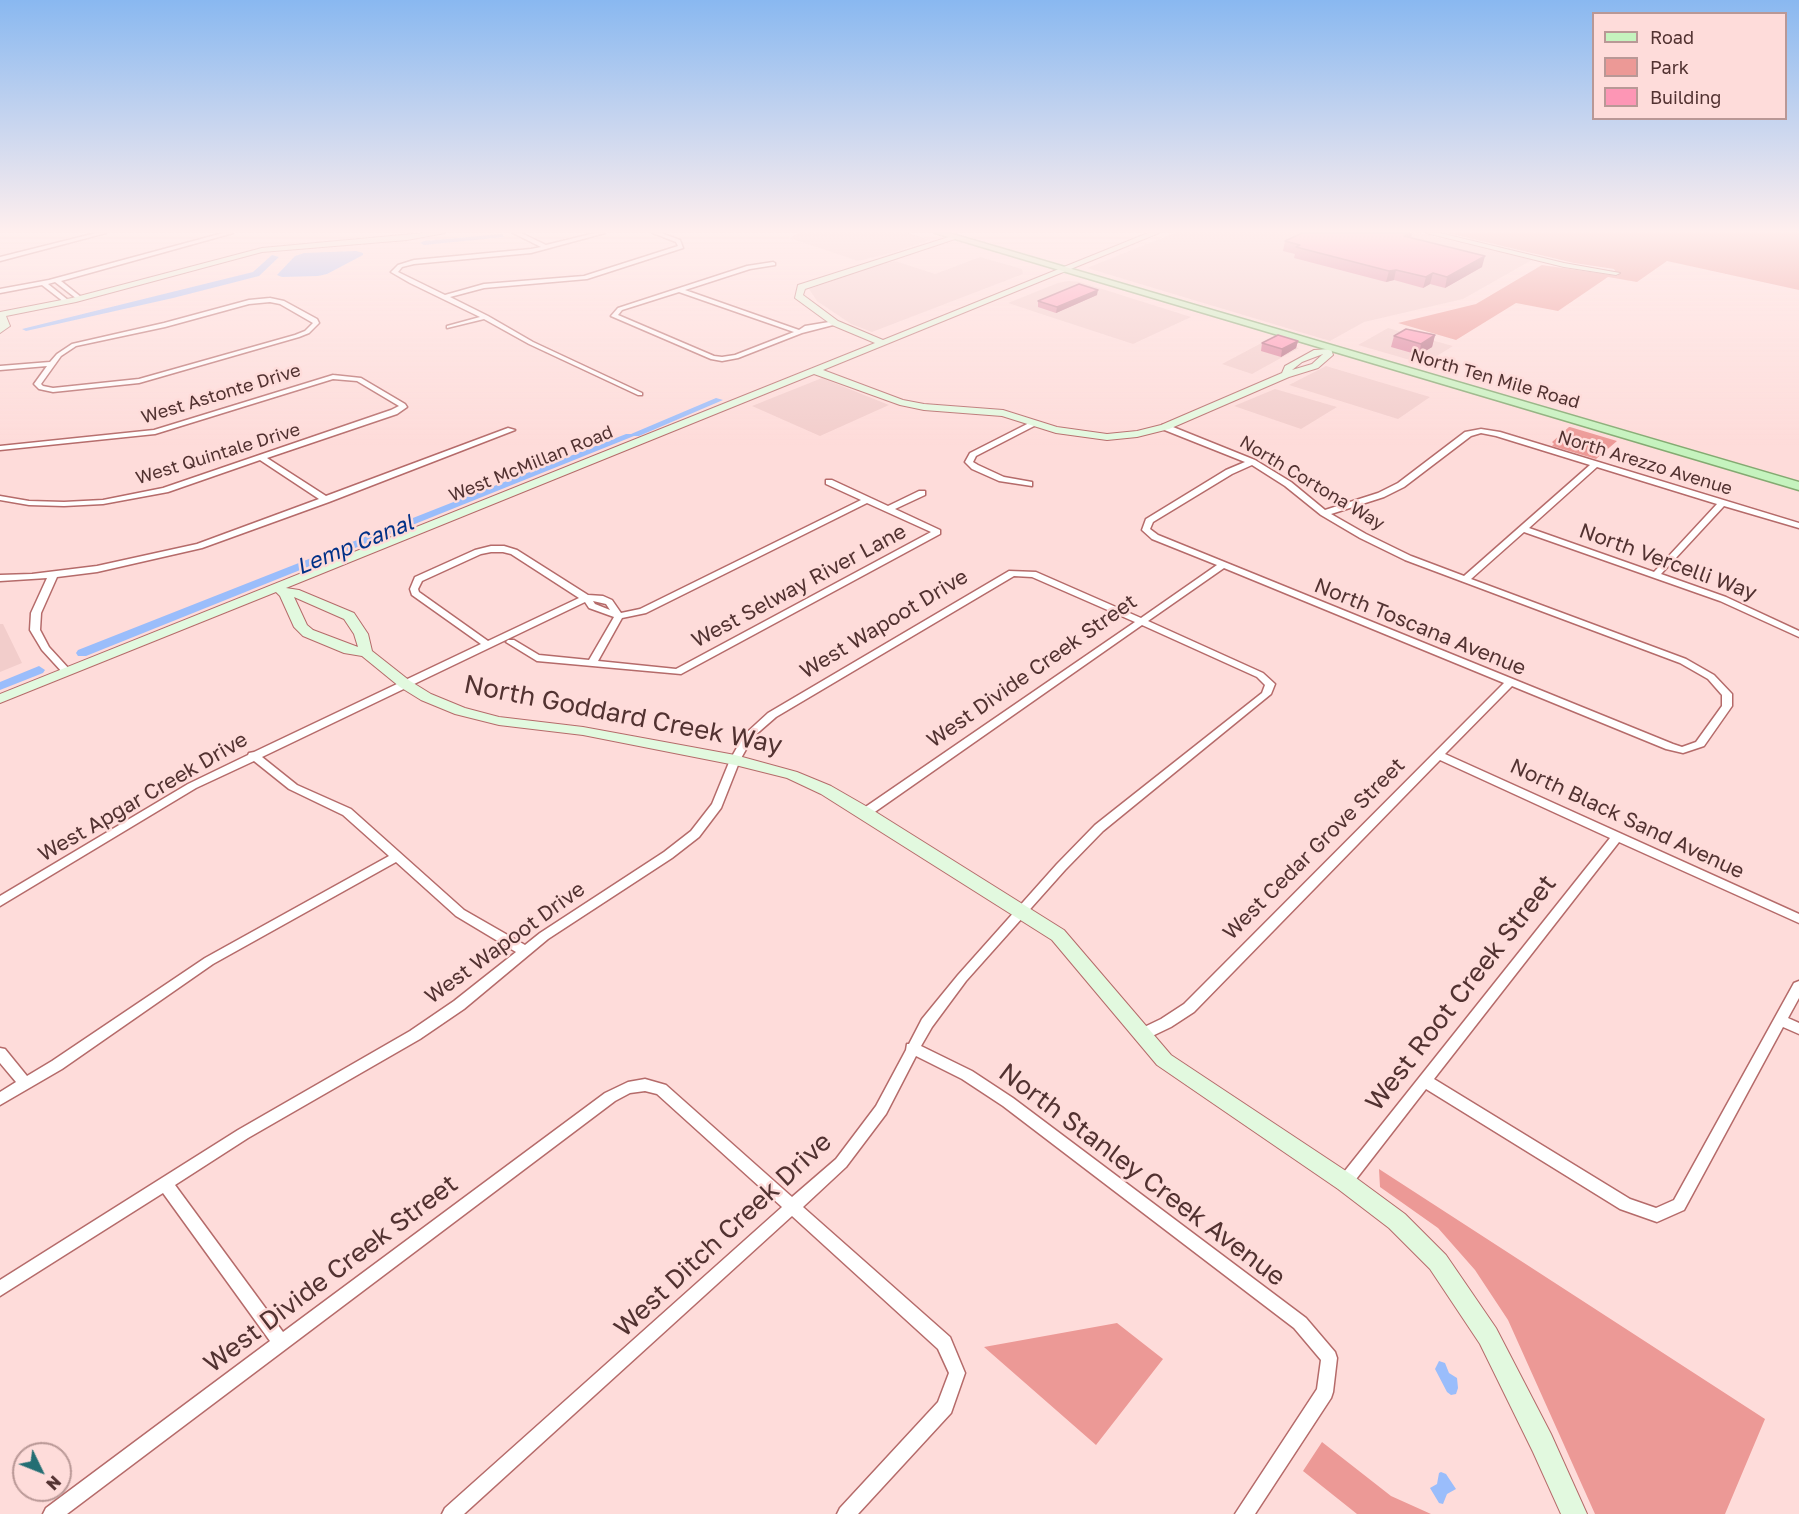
<!DOCTYPE html>
<html>
<head>
<meta charset="utf-8">
<style>
	body { margin:0 }
	#map { position:relative; width:1799px; height:1514px; overflow:hidden; background:#fedcda; font-family:"Golos Text",sans-serif }
	canvas { display:block }
	.legend { position:absolute; left:1592px; top:12px; width:195px; height:108px; box-sizing:border-box; background:#fedcda; border:2px solid #b99896; margin:0; padding:8px 10px; list-style:none; font-size:18px; color:#523231 }
	.legend li { display:flex; align-items:center; gap:12px; height:30px }
	.legend b { width:30px; border:2px solid #b99896 }
	.north { position:absolute; left:12px; top:1442px; width:60px; height:60px; box-sizing:border-box; background:#fedcda; border:2px solid #b99896; border-radius:50%; rotate:133deg; font-size:16px; font-weight:700; line-height:24px; text-align:center; color:#523231 }
	.north::after { content:''; display:block; margin:auto; width:21px; height:27px; background:#236e73; clip-path:polygon(50% 0,100% 100%,50% 72%,0 100%) }
</style>
</head>
<body>
<div id="map">
<canvas width="1799" height="1514"></canvas>
<ul class="legend">
<li><b style="height:8px;background:#c5f3be"></b>Road</li>
<li><b style="height:16px;background:#ec9996"></b>Park</li>
<li><b style="height:16px;background:#fd96b5"></b>Building</li>
</ul>
<div class="north">N</div>
</div>
<script>
const g = document.querySelector('canvas').getContext('2d');
g.lineJoin = 'round';
function fill(path, color) {
  g.fillStyle = color;
  g.fill(path, 'evenodd');
}
function shape(rows) {
  const path = new Path2D();
  for (const r of rows) {
    path.moveTo(r[0], r[1]);
    for (let i = 2; i < r.length; i += 2) path.lineTo(r[i], r[i + 1]);
  }
  return path;
}
function trace(path, color, width, dash) {
  g.strokeStyle = color;
  g.lineWidth = width;
  g.lineCap = dash ? 'butt' : 'round';
  g.setLineDash(dash || []);
  g.stroke(path);
}
function write(font, color, halo, rows, align = 'center') {
  g.font = font + ' "Golos Text",sans-serif';
  g.lineWidth = 5;
  g.setLineDash([]);
  g.textBaseline = 'middle';
  g.strokeStyle = halo;
  g.fillStyle = color;
  for (const [text, x, y, turn = 0] of rows) {
    g.save();
    g.translate(x, y);
    g.rotate((+turn || 0) * Math.PI / 180);
    g.textAlign = isNaN(turn) ? turn : align;
    if (halo) g.strokeText(text, 0, 0);
    g.fillText(text, 0, 0);
    g.restore();
  }
}
fill(shape([
	[799,233,908,233,930,240,895,252,858,261,789,238],
	[1174,233,1420,233,1532,260,1463,299,1364,322,1330,341,1087,268],
	[980,257,1022,269,1023,274,872,332,851,324,817,301,809,289,873,266,895,261,935,274],
	[1068,281,1080,282,1191,317,1133,344,1008,303,1058,283],
	[1388,328,1453,346,1424,364,1358,345],
	[1269,339,1299,348,1252,374,1222,364],
	[1326,366,1430,397,1398,419,1289,385],
	[822,378,889,405,820,436,752,406],
	[1275,389,1337,407,1301,429,1234,406],
	[0,624,3,624,22,663,0,672]
]), '#f2cdcb');
fill(shape([
	[1447,233,1799,233,1799,290,1667,261,1637,282,1608,277,1558,311,1516,303,1456,340,1398,323,1476,304,1542,265,1618,276,1614,269,1574,263],
	[1569,427,1570,427,1617,441,1596,459,1552,446,1554,444,1552,442],
	[1379,1169,1765,1419,1725,1514,1595,1514,1508,1320,1475,1270,1438,1228,1380,1187],
	[1117,1323,1163,1359,1096,1445,984,1347],
	[1322,1442,1391,1496,1431,1514,1357,1514,1303,1471]
]), '#ec9996');
fill(shape([
	[356,251,363,253,363,255,327,274,318,276,282,277,277,275,295,256,304,253],
	[1439,1361,1445,1363,1449,1373,1457,1378,1458,1388,1456,1394,1451,1395,1447,1392,1435,1369],
	[1441,1472,1446,1474,1456,1489,1447,1494,1443,1504,1439,1503,1430,1488,1437,1484,1439,1473]
]), '#9abdfb');
fill(shape([
	[502,234,504,237,424,245,420,243,424,241,502,234],
	[272,255,279,257,259,276,173,298,26,331,22,329,253,272,272,255],
	[716,398,723,400,639,436,634,436,86,656,78,656,76,653,78,650,626,434,631,434,716,398],
	[39,666,45,670,43,673,0,690,0,682,39,666]
]), '#9abdfb');
const street = shape([
	[96,233,106,233,0,261,0,257,96,233],
	[223,233,233,233,61,281,81,297,81,299,77,299,55,282,48,284,68,300,68,302,64,302,42,285,0,293,0,289,49,280,223,233],
	[513,233,521,233,546,245,595,233,605,233,531,253,414,264,402,267,398,272,445,295,484,284,584,276,678,246,676,242,653,233,661,233,680,240,683,248,587,279,484,288,450,297,488,316,533,342,642,393,642,395,638,395,529,344,484,319,447,328,447,326,480,317,410,283,391,272,398,265,414,260,531,249,541,247,513,233],
	[773,262,775,263,775,265,750,269,685,290,799,330,805,326,835,321,837,322,837,324,802,333,738,358,722,361,711,359,611,316,618,308,747,266,773,262],
	[679,292,794,332,735,355,722,357,714,356,618,315,622,310,679,292],
	[270,298,284,301,317,319,319,323,309,333,299,337,139,383,53,392,39,389,34,384,47,366,0,370,0,366,50,362,57,354,72,344,164,323,249,300,270,298],
	[270,302,280,304,313,323,305,331,295,335,139,379,53,388,43,386,41,384,61,356,76,346,165,327,249,304,270,302],
	[333,375,361,378,405,404,407,407,397,414,267,458,326,496,508,428,515,430,329,502,202,548,97,572,57,577,41,613,40,630,49,647,71,671,69,673,63,673,42,650,30,630,31,613,47,578,0,581,0,575,32,574,97,566,197,544,319,499,260,460,168,492,103,504,64,506,29,505,0,500,0,496,29,501,64,502,103,500,163,488,391,410,399,406,357,381,333,379,155,434,0,450,0,446,154,430,333,375],
	[1033,421,1040,423,976,456,973,462,978,465,1004,477,1032,482,1032,486,999,481,972,469,965,462,970,453,1033,421],
	[1162,425,1168,425,1255,460,1291,482,1325,510,1378,493,1398,483,1465,432,1481,429,1500,432,1799,523,1799,528,1724,506,1661,574,1726,597,1799,631,1799,637,1720,601,1524,532,1471,579,1686,659,1714,675,1732,694,1732,706,1704,746,1683,753,1666,749,1512,686,1445,754,1799,914,1799,923,1619,842,1434,1079,1630,1199,1656,1208,1674,1200,1794,983,1799,981,1799,998,1788,1018,1799,1023,1799,1034,1783,1027,1684,1210,1657,1222,1620,1209,1426,1089,1350,1187,1345,1188,1340,1187,1338,1182,1340,1177,1610,838,1440,760,1194,1012,1171,1027,1146,1039,1141,1040,1136,1039,1134,1035,1136,1031,1161,1019,1184,1004,1504,683,1224,568,1148,621,1263,673,1275,684,1271,694,1103,831,1065,870,966,981,932,1027,921,1046,972,1071,1013,1098,1306,1318,1335,1352,1337,1358,1333,1392,1331,1398,1255,1514,1235,1514,1317,1389,1321,1360,1294,1328,1003,1106,962,1079,916,1056,886,1114,846,1167,803,1207,950,1337,965,1373,951,1413,858,1514,837,1514,840,1508,938,1402,949,1373,938,1349,792,1216,464,1514,442,1514,445,1508,782,1207,657,1094,645,1091,630,1093,615,1101,67,1514,43,1514,46,1508,270,1341,163,1193,0,1296,0,1280,238,1130,410,1031,454,1001,516,952,456,916,396,862,213,964,62,1069,0,1105,0,1092,16,1082,0,1063,0,1048,5,1049,27,1076,52,1061,205,958,389,856,343,815,289,789,254,761,196,788,0,906,0,896,188,784,248,755,249,753,254,752,481,644,412,595,410,589,415,577,475,550,491,546,504,546,517,550,588,595,603,596,612,600,621,613,640,609,861,500,826,484,826,480,832,480,888,506,919,491,925,491,925,495,895,509,940,530,940,534,681,674,537,661,506,642,508,640,514,640,539,655,589,660,614,617,589,608,585,602,262,757,297,785,351,809,464,910,525,945,540,933,664,852,691,831,712,804,730,760,744,735,768,713,1009,571,1036,572,1141,618,1217,565,1152,539,1142,530,1146,519,1226,470,1245,462,1162,429,1162,425],
	[1481,433,1496,436,1590,465,1464,576,1411,556,1366,534,1331,514,1384,497,1404,487,1471,436,1481,433],
	[1252,465,1285,486,1321,515,1360,538,1405,560,1680,663,1708,679,1722,695,1722,706,1696,742,1682,747,1673,744,1158,535,1150,529,1153,522,1232,474,1252,465],
	[1597,467,1717,504,1654,572,1529,528,1597,467],
	[867,503,931,532,676,669,598,661,622,618,646,613,867,503],
	[491,552,503,552,511,554,579,598,488,641,419,592,418,589,422,581,481,554,491,552],
	[1014,576,1032,577,1135,622,861,810,859,813,861,816,869,816,1142,625,1257,677,1265,685,1262,693,1095,825,1057,864,958,975,922,1019,909,1044,907,1044,906,1050,876,1106,836,1159,792,1197,666,1085,645,1079,628,1082,605,1093,283,1332,175,1185,248,1138,420,1039,464,1009,548,939,672,858,699,837,721,808,740,760,753,737,776,717,1014,576],
	[593,601,606,604,610,610,595,604,593,601]
]);
const secondary = shape([
	[424,233,445,233,407,240,262,252,76,302,6,316,10,326,0,333,0,312,72,298,262,248,424,233],
	[1148,233,1159,233,823,370,903,400,924,404,1003,410,1057,427,1107,434,1137,431,1161,425,1282,373,1285,366,1314,350,1331,349,1333,355,1318,368,1289,377,1169,429,1137,437,1107,440,1056,433,1002,416,924,410,900,405,814,374,286,588,299,590,354,613,368,634,372,651,410,681,431,694,465,708,499,717,583,727,735,755,797,772,831,786,871,809,1064,930,1171,1055,1352,1175,1405,1214,1446,1255,1496,1328,1551,1434,1587,1514,1561,1514,1533,1452,1480,1344,1430,1269,1389,1228,1338,1189,1157,1065,1052,940,821,794,787,778,735,765,583,735,499,725,455,714,421,700,400,687,362,656,344,653,303,636,294,627,280,596,276,592,0,703,0,694,875,343,832,325,795,298,798,285,955,235,955,239,805,289,803,295,838,321,883,340,1148,233],
	[1323,354,1312,364,1292,370,1302,362,1323,354],
	[294,597,344,619,354,634,358,647,313,630,307,625,294,597],
	[1426,233,1440,233,1564,263,1620,273,1616,275,1564,267,1426,233]
]);
const primary = shape([
	[935,233,949,233,1799,482,1799,490,935,233]
]);
trace(street, '#b56b6a', 3);
trace(secondary, '#b56b6a', 2);
trace(primary, '#83aa71', 3);
fill(street, '#fff');
fill(secondary, '#e2f9df');
fill(primary, '#c5f3be');
fill(shape([
	[1302,233,1412,233,1411,238,1482,267,1445,288,1430,284,1423,288,1394,280,1386,282,1294,258,1295,254,1283,251,1285,241],
	[1097,295,1056,313,1038,307,1038,301],
	[1435,335,1432,347,1419,355,1391,347,1394,336],
	[1298,341,1296,348,1281,357,1261,351,1262,343]
]), '#da819c');
fill(shape([
	[1410,233,1412,233,1410,242,1404,236],
	[1485,256,1482,267,1445,288,1447,277],
	[1396,270,1394,280,1386,282,1389,271],
	[1433,273,1430,284,1423,288,1426,277],
	[1098,290,1097,295,1056,313,1057,307],
	[1435,335,1432,347,1419,355,1421,344],
	[1298,341,1296,348,1281,357,1282,349]
]), '#b1697f');
const building = shape([
	[1302,233,1410,233,1404,236,1485,256,1447,277,1433,273,1426,277,1396,270,1389,271,1296,247,1300,245,1285,241,1302,233],
	[1079,284,1098,290,1057,307,1038,301,1079,284],
	[1406,329,1435,335,1421,344,1394,336,1406,329],
	[1278,335,1298,341,1282,349,1262,343,1278,335]
]);
fill(building, '#fd96b5');
trace(building, '#b1697f', 1.5);
const sky = g.createLinearGradient(0, 0, 0, 445);
sky.addColorStop(0, '#89b8f0');
sky.addColorStop(0.52, '#ffefee');
sky.addColorStop(1, '#ffefee00');
g.fillStyle = sky;
g.fillRect(0, 0, 1799, 445);
write('18px', '#523231', '#fedcda', [
	["North Ten Mile Road",1495,379,16],
	["West Astonte Drive",221,394,-17],
	["West Quintale Drive",218,454,-17],
	["North Arezzo Avenue",1645,463,17],
	["West McMillan Road",531,464,-22],
	["North Cortona Way",1312,483,31]
]);
write('21px', '#523231', '#fedcda', [
	["North Vercelli Way",1668,562,20],
	["West Selway River Lane",799,586,-28],
	["West Wapoot Drive",884,624,-31],
	["North Toscana Avenue",1420,627,22],
	["West Divide Creek Street",1032,671,-35],
	["West Apgar Creek Drive",143,797,-30],
	["North Black Sand Avenue",1627,819,25],
	["West Cedar Grove Street",1314,849,-45],
	["West Wapoot Drive",505,943,-36]
]);
write('italic 22px', '#013187', '#fedcda', [
	["Lemp Canal",355,545,-22]
]);
write('26px', '#523231', '#fedcda', [
	["North Goddard Creek Way",623,715,11],
	["West Root Creek Street",1461,993,-52],
	["North Stanley Creek Avenue",1142,1175,37],
	["West Ditch Creek Drive",723,1235,-43],
	["West Divide Creek Street",331,1274,-37]
]);
</script>
</body>
</html>
